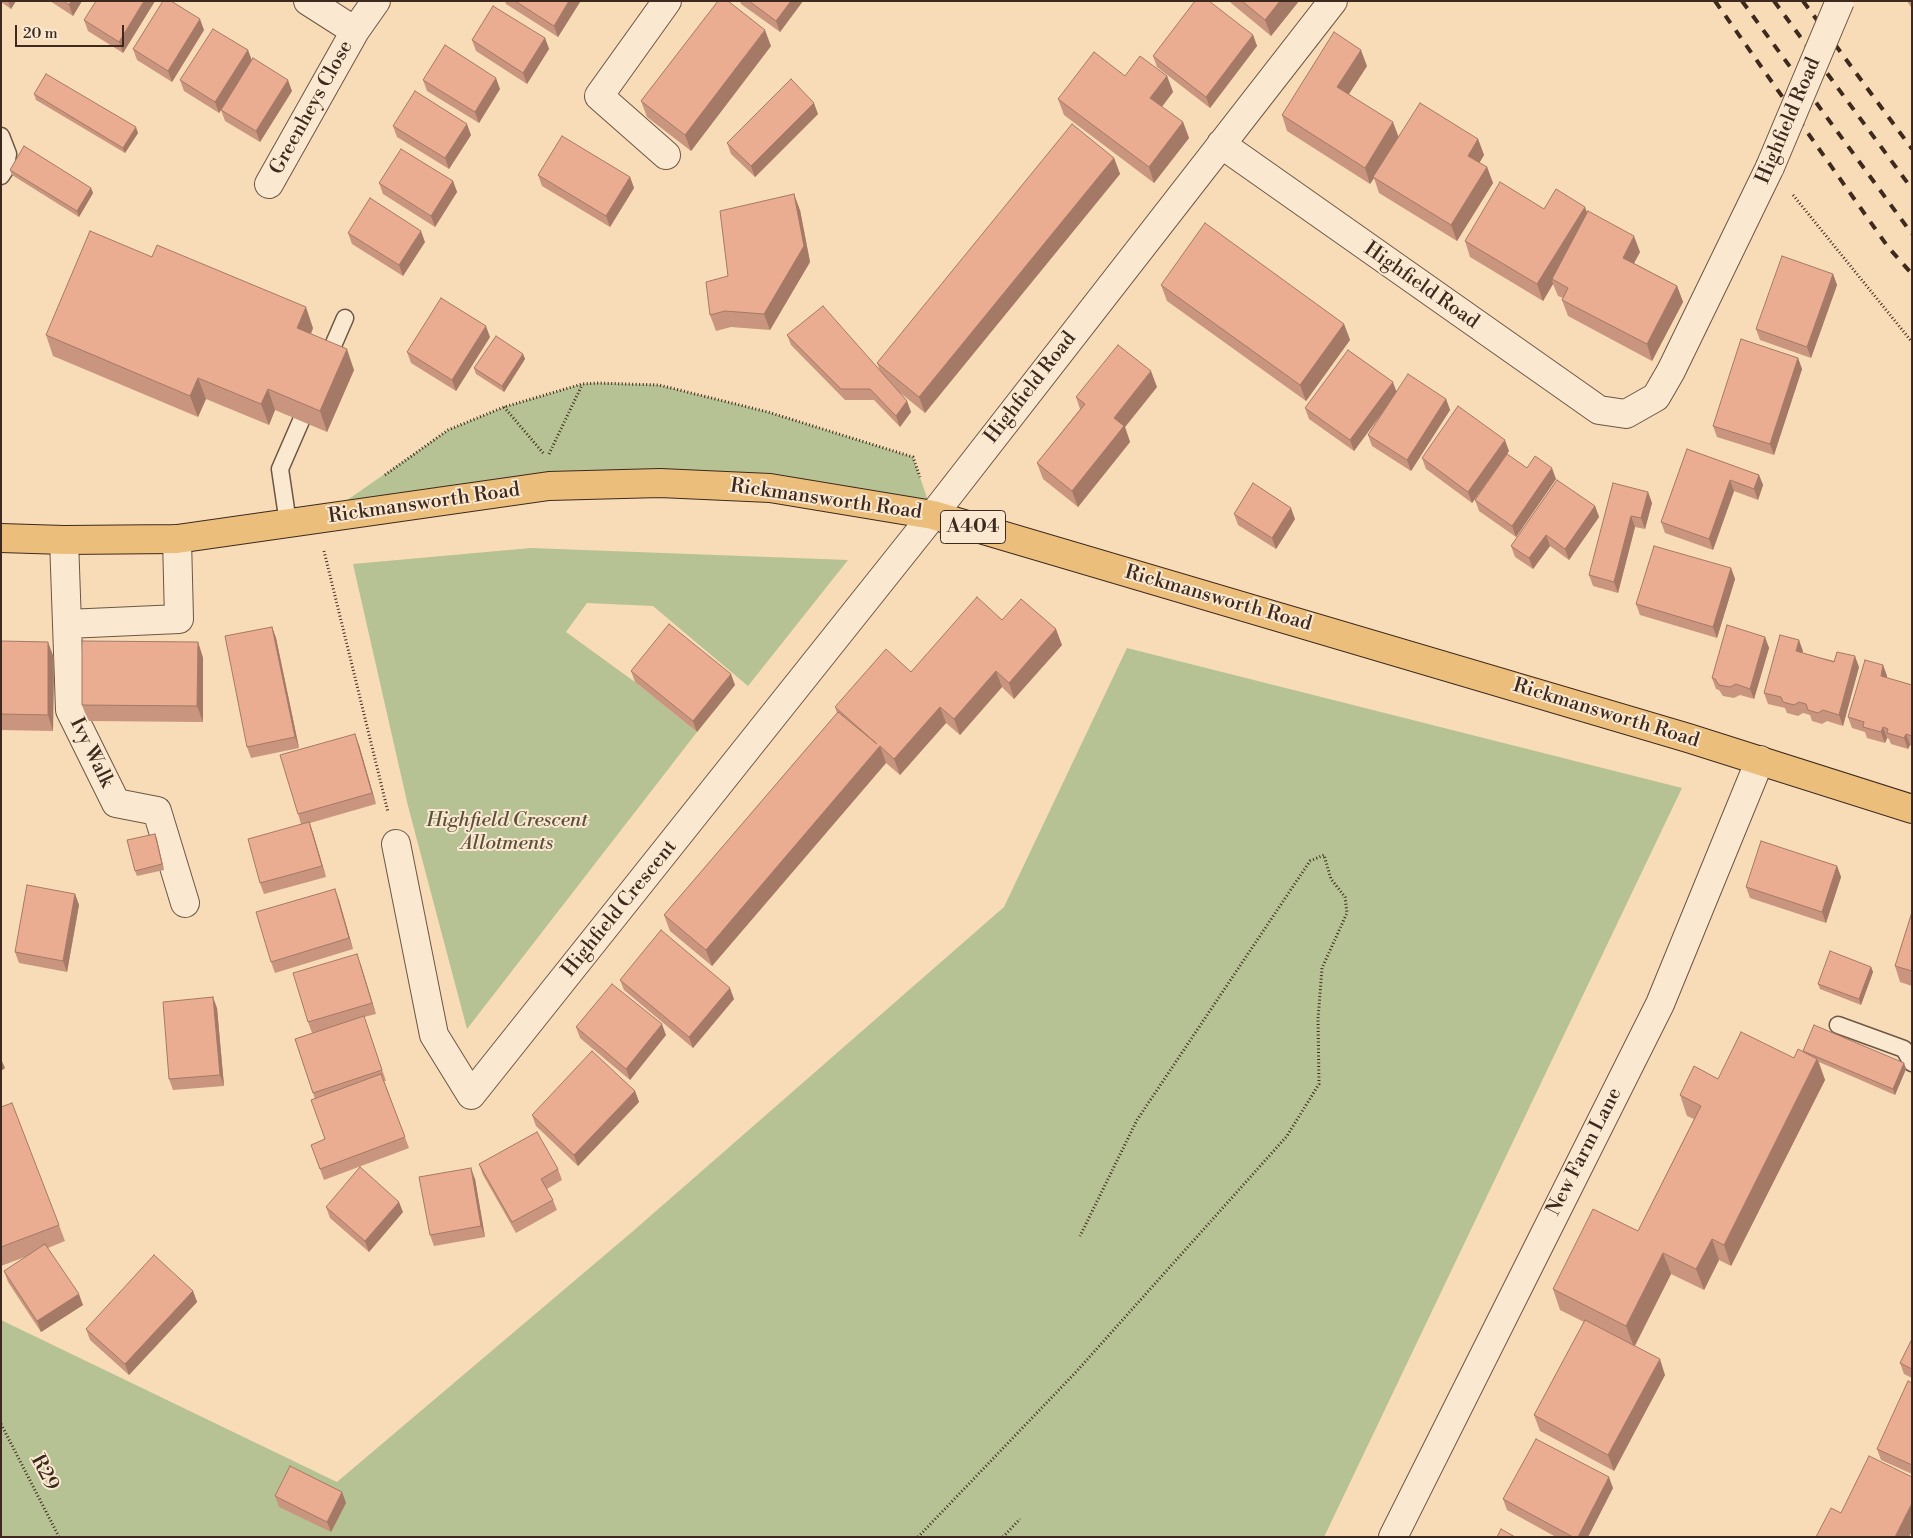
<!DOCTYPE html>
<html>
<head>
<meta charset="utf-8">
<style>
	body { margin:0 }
	#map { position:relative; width:1913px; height:1538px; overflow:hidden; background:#f7dcb7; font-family:"Libre Bodoni",serif }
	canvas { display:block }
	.frame { position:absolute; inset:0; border:2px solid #3e291f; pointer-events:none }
	.scale { position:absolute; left:15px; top:25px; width:109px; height:22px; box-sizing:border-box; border:2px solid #3e291f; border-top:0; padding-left:6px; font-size:15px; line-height:18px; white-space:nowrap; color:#3e291f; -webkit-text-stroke:4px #fae8d0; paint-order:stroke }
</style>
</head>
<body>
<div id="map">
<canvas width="1913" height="1538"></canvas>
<div class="frame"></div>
<div class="scale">20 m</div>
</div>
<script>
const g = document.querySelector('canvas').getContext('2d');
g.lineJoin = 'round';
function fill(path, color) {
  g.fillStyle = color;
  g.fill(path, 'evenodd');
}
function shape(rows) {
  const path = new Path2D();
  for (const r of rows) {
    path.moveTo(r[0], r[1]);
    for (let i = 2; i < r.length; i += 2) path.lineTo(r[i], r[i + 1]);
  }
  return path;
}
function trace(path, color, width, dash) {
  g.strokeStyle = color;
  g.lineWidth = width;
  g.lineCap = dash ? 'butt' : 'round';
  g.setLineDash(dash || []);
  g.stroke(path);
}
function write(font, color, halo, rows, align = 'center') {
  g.font = font + ' "Libre Bodoni",serif';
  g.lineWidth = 4;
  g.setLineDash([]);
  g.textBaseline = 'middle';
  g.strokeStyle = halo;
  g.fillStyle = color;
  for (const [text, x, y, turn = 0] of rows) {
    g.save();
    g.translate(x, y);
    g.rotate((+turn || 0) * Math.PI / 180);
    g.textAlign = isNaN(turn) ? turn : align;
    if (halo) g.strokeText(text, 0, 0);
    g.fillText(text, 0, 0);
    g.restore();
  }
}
fill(shape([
	[597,383,659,385,768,412,913,457,933,515,660,483,320,519,448,430,504,407,582,384],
	[531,548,848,560,748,686,653,606,587,603,566,632,635,682,697,732,467,1029,408,806,353,564],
	[1127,648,1682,788,1324,1537,1,1537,1,1320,337,1482,632,1232,1004,907]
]), '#b6c293');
const service = shape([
	[1,136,8,154,5,170,1,176],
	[325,364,345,318],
	[288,523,280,469,310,400],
	[1838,1025,1904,1049,1912,1063]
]);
const minor = shape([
	[308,1,355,31],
	[1221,144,1599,410,1626,414,1656,397,1671,371,1770,167],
	[666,155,599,96,667,1],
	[269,184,355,31,376,1],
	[64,540,67,624,179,619,177,539],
	[67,624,70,710,116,803,157,811,185,903],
	[396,844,434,1035,471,1095,933,515,1333,1],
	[1393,1537,1660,1004,1760,760]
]);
const primary = shape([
	[1,538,64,540,177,539,549,486,660,483,770,488,933,515,1688,738,1912,809]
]);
trace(service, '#6c5645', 19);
trace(minor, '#6c5645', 30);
trace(primary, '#3e291f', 30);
trace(shape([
	[1793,195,1912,342],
	[504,407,544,454],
	[549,454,582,385],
	[385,475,448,430,504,407,582,384,597,383,659,385,768,412,913,457,920,477],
	[324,551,388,812],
	[1,1424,59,1537],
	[918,1537,1076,1372,1287,1136,1319,1084,1318,1019,1322,968,1347,913,1345,897,1331,879,1324,855,1310,861,1137,1120,1080,1236],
	[1003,1537,1020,1519]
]), '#3e291f', 3, [1, 2.5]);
trace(service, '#fae8d0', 16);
trace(minor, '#fae8d0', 28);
trace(primary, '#ecbe7c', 28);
trace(shape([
	[1715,1,1888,247,1912,274],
	[1742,1,1912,234],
	[1774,1,1912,189],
	[1803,1,1912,149]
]), '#3e291f', 4, [9, 9]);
const minorBridge = shape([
	[1770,167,1840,1]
]);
trace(minorBridge, '#6c5645', 30, []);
trace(minorBridge, '#fae8d0', 28);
fill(shape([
	[1,1,16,1,11,9,1,2],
	[50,1,82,1,73,16],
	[155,1,123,53,88,31,84,20],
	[505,1,579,1,580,2,558,37,506,4],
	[740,1,803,1,780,32,741,4],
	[1230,1,1299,1,1271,36,1231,3],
	[1907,1,1912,1,1912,9],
	[204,30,172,82,137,60,133,49],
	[1253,35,1257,46,1210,108,1157,67,1153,56],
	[545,38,549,49,527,84,476,51,472,40],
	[771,46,691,151,647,117,641,101],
	[248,50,252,61,292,91,260,142,225,121,221,110,224,105,219,113,184,91,180,80],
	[1367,66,1349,94,1399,137,1478,139,1484,155,1479,163,1487,167,1493,183,1457,241,1379,193,1374,178,1370,184,1287,131,1282,115],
	[1125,76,1167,76,1173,92,1162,107,1183,122,1189,138,1154,183,1064,115,1058,99],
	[423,80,500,89,479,123,427,91],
	[34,94,138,133,125,153,36,100],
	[818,114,755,177,731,154,727,143],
	[393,126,471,135,449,169,397,137],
	[1114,158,1120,174,925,413,898,391,907,401,911,412,900,427,874,400,845,400,791,345,787,335,880,371,877,363],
	[10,170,91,188,93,193,79,217,12,175],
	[538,175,630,177,634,188,610,227,542,186],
	[453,181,457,192,435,227,383,194,379,183],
	[1544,209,1587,213,1640,252,1634,263,1677,286,1683,302,1652,361,1568,316,1562,300,1563,298,1558,296,1553,284,1543,301,1470,257,1465,241],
	[800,210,810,262,770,330,731,327,716,331,710,315,728,276],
	[348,233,425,242,403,276,352,244],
	[1833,274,1837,285,1811,358,1760,340,1756,329],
	[1161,285,1344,324,1350,340,1306,401,1167,301],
	[313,328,311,334,354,370,327,432,275,410,269,425,206,399,198,417,53,356,46,335],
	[490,337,456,391,411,363,407,352],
	[523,354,525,359,504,392,476,374,474,368],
	[1798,358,1802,369,1774,455,1717,437,1713,426],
	[1157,387,1125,427,1130,442,1078,507,1043,479,1037,463,1080,409,1076,397],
	[1396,392,1446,399,1450,410,1411,471,1372,446,1368,435,1386,407,1354,451,1309,419,1305,408],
	[1687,449,1759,475,1763,485,1758,500,1734,491,1713,550,1665,533,1661,522],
	[1509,451,1507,454,1527,468,1556,479,1516,537,1479,511,1475,500,1507,455,1472,503,1426,469,1422,458],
	[1648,492,1652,503,1645,529,1635,527,1618,593,1593,586,1589,575],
	[1595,506,1599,517,1569,560,1550,546,1533,569,1515,557,1511,546],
	[1234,514,1295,519,1276,549,1238,525],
	[1731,568,1735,579,1717,638,1640,615,1636,604],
	[1002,620,1062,645,1014,699,1002,687,960,735,946,723,900,775,886,763,712,966,670,931,664,915,837,713,835,707,911,672],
	[272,627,276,638,299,748,251,758,247,747],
	[1765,637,1769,648,1754,699,1740,695,1734,698,1723,696,1719,690,1716,689,1712,678],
	[1,641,54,658,53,731,1,730],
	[198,642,203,658,203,722,88,721,82,705],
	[1803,651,1802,653,1859,667,1843,726,1827,721,1822,724,1812,721,1810,715,1803,713,1798,716,1787,713,1785,708,1768,704,1764,693],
	[1883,665,1887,676,1887,678,1912,685,1912,746,1910,745,1908,749,1891,744,1889,739,1887,738,1885,743,1867,738,1865,732,1852,728,1848,717],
	[631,671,735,685,697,732,635,682],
	[359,745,376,804,310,823,313,833,326,877,264,894,260,883,301,824,298,814],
	[155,834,164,870,137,876,135,871],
	[1837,866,1841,877,1826,923,1750,898,1746,887],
	[75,894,79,905,67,972,19,963,15,952],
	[339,900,353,949,275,973,271,962],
	[1912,912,1912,986,1900,982,1895,966],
	[357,954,376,1014,364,1017,386,1081,384,1081,409,1148,324,1180,311,1145,325,1139,315,1099,295,1039,328,1028,312,1033,308,1022],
	[1871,967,1873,972,1861,1005,1820,989,1818,984],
	[620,980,734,999,693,1048,624,990],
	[217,1008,224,1086,173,1090,169,1079],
	[576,1027,666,1035,630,1080,580,1038],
	[1803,1051,1904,1063,1906,1069,1895,1095,1819,1062,1825,1080,1731,1266,1719,1260,1704,1290,1671,1274,1635,1346,1665,1375,1614,1471,1540,1431,1534,1415,1584,1322,1560,1310,1553,1289,1638,1231,1694,1119,1687,1116,1680,1095,1718,1079,1794,1058,1803,1052],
	[635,1091,639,1102,578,1166,536,1126,532,1115],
	[1,1107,59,1225,65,1241,48,1248,83,1305,41,1332,8,1282,4,1271,30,1255,1,1266],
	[479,1164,558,1169,562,1180,547,1189,553,1200,557,1210,516,1233,483,1175],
	[475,1179,485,1237,434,1246,430,1235],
	[326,1207,403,1212,369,1252,330,1218],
	[193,1291,197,1302,129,1375,90,1340,86,1329],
	[1912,1339,1912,1378,1904,1374,1900,1363],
	[1912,1383,1912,1474,1881,1460,1877,1449],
	[1613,1488,1588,1537,1556,1537,1507,1510,1503,1499],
	[342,1492,346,1503,331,1532,279,1507,275,1496]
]), '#ca957e');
fill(shape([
	[8,1,16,1,11,9],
	[71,1,82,1,73,16,69,5],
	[144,1,155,1,123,53,119,42],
	[569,1,579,1,580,2,558,37,554,26],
	[791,1,803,1,780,32,776,21],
	[1280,1,1299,1,1271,36,1265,20],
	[200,19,204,30,172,82,168,71],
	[765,30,771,46,691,151,685,135],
	[1253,35,1257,46,1210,108,1206,97],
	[545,38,549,49,527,84,523,73],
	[248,50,252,61,219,113,215,102],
	[1361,50,1367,66,1343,103,1337,87],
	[1167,76,1173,92,1156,114,1150,98],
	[496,78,500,89,479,123,475,112],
	[288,80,292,91,260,142,256,131],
	[814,103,818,114,755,177,751,166],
	[1183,122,1189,138,1154,183,1149,167],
	[1393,122,1399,138,1373,177,1374,178,1370,184,1365,168],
	[467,124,471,135,449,169,445,158],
	[136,127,138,133,125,153,123,148],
	[1478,139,1484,155,1474,172,1468,156],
	[1114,158,1120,174,925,413,919,397],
	[1487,167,1493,183,1457,241,1451,225],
	[630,177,634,188,610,227,606,216],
	[453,181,457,192,435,227,431,216],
	[91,188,93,193,79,217,77,211],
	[794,194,800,210,810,262,770,330,764,314],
	[1585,207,1591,223,1552,279,1553,284,1543,301,1537,284],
	[421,231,425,242,403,276,399,265],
	[1634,236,1640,252,1628,274,1623,258],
	[1833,274,1837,285,1811,358,1807,347],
	[1677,286,1683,302,1652,361,1647,344],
	[306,307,313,328,305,348,297,328],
	[1344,324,1350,340,1306,401,1300,385],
	[486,326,490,337,456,391,452,380],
	[347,349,354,370,327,432,320,411],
	[523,354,525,359,504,392,502,386],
	[1798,358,1802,369,1774,455,1770,444],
	[1151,371,1157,387,1125,427,1130,442,1078,507,1072,491,1114,418],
	[198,378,206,399,198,417,190,396],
	[1393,382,1397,393,1354,451,1350,440],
	[268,389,275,410,269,425,261,404],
	[1446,399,1450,410,1411,471,1407,460],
	[907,401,911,412,900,427,896,416],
	[1505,440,1509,451,1472,503,1468,492],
	[1552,468,1556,479,1516,537,1512,526],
	[1759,475,1763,485,1758,500,1754,489],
	[1730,480,1734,491,1713,550,1709,539],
	[1648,492,1652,503,1645,529,1641,518],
	[1595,506,1599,517,1569,560,1565,549],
	[1291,508,1295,519,1276,549,1272,538],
	[1631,516,1635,527,1618,593,1614,582],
	[1546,535,1550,546,1533,569,1529,558],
	[1731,568,1735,579,1717,638,1713,627],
	[272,627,276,638,299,748,295,737],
	[1056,629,1062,645,1014,699,1009,683],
	[1765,637,1769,648,1754,699,1750,689],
	[1799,640,1803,651,1800,662,1796,651],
	[48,642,54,658,53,731,48,715],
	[198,642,203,658,203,722,197,706],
	[1855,656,1859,667,1843,726,1839,715],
	[1883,665,1887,676,1885,687,1881,676],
	[996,671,1002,687,960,735,954,719],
	[731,674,735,685,697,732,693,721],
	[940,707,946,723,900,775,894,759],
	[1883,727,1887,738,1885,743,1881,732],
	[355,734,359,745,376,804,372,793],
	[1906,734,1910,745,1908,749,1904,738],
	[880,746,886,763,712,966,706,950],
	[309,822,313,833,326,877,322,866],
	[155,834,157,839,164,870,162,864],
	[1837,866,1841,877,1826,923,1822,912],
	[335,889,339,900,353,949,349,938],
	[75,894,79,905,67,972,63,961],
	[357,954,361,965,376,1014,372,1003],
	[1871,967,1873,972,1861,1005,1859,999],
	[730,988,734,999,693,1048,689,1037],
	[213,997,217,1008,224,1086,220,1075],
	[662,1024,666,1035,630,1080,626,1069],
	[1,1059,5,1068,1,1071],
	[1817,1059,1825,1080,1731,1266,1724,1245],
	[1904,1063,1906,1069,1895,1095,1893,1089],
	[635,1091,639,1102,578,1166,574,1155],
	[471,1168,475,1179,485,1237,481,1226],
	[399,1202,403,1212,369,1252,365,1241],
	[1712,1239,1719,1260,1704,1290,1696,1269],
	[1663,1253,1671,1274,1634,1347,1626,1326],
	[193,1291,197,1302,129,1375,125,1364],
	[79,1294,83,1305,41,1332,37,1321],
	[1660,1359,1665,1375,1614,1471,1608,1455],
	[1609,1477,1613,1488,1588,1537,1578,1537],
	[342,1492,346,1503,331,1532,327,1522],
	[1912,1503,1912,1531,1909,1537,1895,1537]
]), '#a47966');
const building = shape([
	[64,1,71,1,69,5,64,1],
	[96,1,144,1,119,42,84,20,96,1],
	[163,1,171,1,200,19,168,71,133,49,163,1],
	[515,1,569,1,554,26,515,1],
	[718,1,728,1,765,30,685,135,641,101,718,1],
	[749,1,791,1,776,21,749,1],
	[1195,1,1209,1,1253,35,1206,97,1153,56,1195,1],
	[1242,1,1280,1,1265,20,1242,1],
	[493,6,545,38,523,73,472,40,493,6],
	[213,29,248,50,215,102,180,80,213,29],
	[1334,32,1361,50,1337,87,1393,122,1365,168,1282,115,1334,32],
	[445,45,496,78,475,112,423,80,445,45],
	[1094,52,1125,76,1140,56,1167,76,1150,98,1183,122,1149,167,1058,99,1094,52],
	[253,58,288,80,256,131,221,110,253,58],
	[46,74,136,127,123,148,34,94,46,74],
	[791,79,814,103,751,166,727,143,791,79],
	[415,91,467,124,445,158,393,126,415,91],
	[1420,103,1478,139,1468,156,1487,167,1451,225,1373,177,1420,103],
	[1072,124,1114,158,919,397,877,363,1072,124],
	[562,136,630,177,606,216,538,175,562,136],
	[24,146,91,188,77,211,10,170,24,146],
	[401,149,453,181,431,216,379,183,401,149],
	[1500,182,1544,209,1556,189,1585,207,1537,284,1465,241,1500,182],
	[794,194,804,246,764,314,725,311,710,315,706,282,728,276,720,211,794,194],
	[370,198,421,231,399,265,348,233,370,198],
	[1588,211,1634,236,1623,258,1677,286,1647,344,1562,300,1568,288,1552,279,1588,211],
	[1205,223,1344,324,1300,385,1161,285,1205,223],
	[90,231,152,257,157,245,306,307,297,328,347,349,320,411,268,389,261,404,198,378,190,396,46,335,90,231],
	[1782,256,1833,274,1807,347,1756,329,1782,256],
	[441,298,486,326,452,380,407,352,441,298],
	[823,306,907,401,896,416,870,389,841,389,787,335,823,306],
	[496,336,523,354,502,386,474,368,496,336],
	[1741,339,1798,358,1770,444,1713,426,1741,339],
	[1118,345,1151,371,1114,418,1124,426,1072,491,1037,463,1085,404,1076,397,1118,345],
	[1348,350,1393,382,1350,440,1305,408,1348,350],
	[1408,374,1446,399,1407,460,1368,435,1408,374],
	[1458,406,1505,440,1468,492,1422,458,1458,406],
	[1687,449,1759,475,1754,489,1730,480,1709,539,1661,522,1687,449],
	[1507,454,1527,468,1535,456,1552,468,1512,526,1475,500,1507,454],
	[1557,480,1595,506,1565,549,1546,535,1529,558,1511,546,1557,480],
	[1253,483,1291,508,1272,538,1234,514,1253,483],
	[1613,483,1648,492,1641,518,1631,516,1614,582,1589,575,1613,483],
	[1654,546,1731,568,1713,627,1636,604,1654,546],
	[977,597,1002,620,1021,599,1056,629,1009,683,996,671,954,719,940,707,894,759,880,746,706,950,664,915,838,712,877,744,835,707,886,649,911,672,977,597],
	[669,624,731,674,693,721,631,671,669,624],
	[1727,625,1765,637,1750,689,1736,684,1730,687,1719,685,1715,679,1712,678,1727,625],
	[272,627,295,737,247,747,225,636,272,627],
	[1780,635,1799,640,1796,651,1834,662,1837,652,1855,656,1839,715,1823,710,1818,713,1808,710,1806,704,1799,702,1794,705,1783,702,1781,697,1764,693,1780,635],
	[1,641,48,642,48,715,1,714,1,641],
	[82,641,198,642,197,706,82,705,82,641],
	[1865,660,1883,665,1881,676,1912,685,1912,736,1906,734,1904,738,1887,733,1888,729,1883,727,1881,732,1863,727,1864,722,1848,717,1865,660],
	[355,734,372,793,298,814,280,755,355,734],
	[309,822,322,866,260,883,248,839,309,822],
	[155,834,162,864,135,871,127,840,155,834],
	[1761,841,1837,866,1822,912,1746,887,1761,841],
	[27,885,75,894,63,961,15,952,27,885],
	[335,889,349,938,271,962,256,912,335,889],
	[1912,912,1912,971,1895,966,1912,912],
	[661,930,730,988,689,1037,620,980,661,930],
	[1830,951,1871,967,1859,999,1818,984,1830,951],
	[357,954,372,1003,308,1022,293,973,357,954],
	[612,984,662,1024,626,1069,576,1027,612,984],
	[213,997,220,1075,169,1079,163,1002,213,997],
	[364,1016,382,1070,313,1093,295,1039,364,1016],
	[1814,1025,1904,1063,1893,1089,1803,1051,1814,1025],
	[1741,1032,1794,1058,1798,1049,1817,1059,1724,1245,1712,1239,1696,1269,1663,1253,1626,1326,1553,1289,1593,1209,1638,1231,1701,1106,1680,1095,1694,1066,1718,1079,1741,1032],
	[592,1051,635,1091,574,1155,532,1115,592,1051],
	[381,1074,405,1137,320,1169,311,1145,325,1139,311,1100,381,1074],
	[12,1103,59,1225,1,1247,1,1107,12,1103],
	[537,1132,558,1169,541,1179,553,1200,512,1222,479,1164,537,1132],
	[360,1167,399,1202,365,1241,326,1207,360,1167],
	[471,1168,481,1226,430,1235,419,1177,471,1168],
	[45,1244,79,1294,37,1321,4,1271,45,1244],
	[154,1255,193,1291,125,1364,86,1329,154,1255],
	[1585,1320,1660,1359,1608,1455,1534,1415,1585,1320],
	[1912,1339,1912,1369,1900,1363,1912,1339],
	[1908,1381,1912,1383,1912,1465,1877,1449,1908,1381],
	[1536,1439,1609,1477,1578,1537,1573,1537,1503,1499,1536,1439],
	[1869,1456,1912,1477,1912,1503,1895,1537,1816,1537,1831,1508,1841,1513,1869,1456],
	[290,1466,342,1492,327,1522,275,1496,290,1466],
	[1501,1529,1515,1537,1497,1537,1501,1529]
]);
fill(building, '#ebad92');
trace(building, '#a47966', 1);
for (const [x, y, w] of [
	[973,527,65]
]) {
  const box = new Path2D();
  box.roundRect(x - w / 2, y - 16.5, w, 33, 4);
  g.fillStyle = '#fae8d0';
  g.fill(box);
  trace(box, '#3e291f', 1);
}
write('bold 19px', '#3e291f', null, [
	["A404",973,527]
]);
write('20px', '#3e291f', '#fae8d0', [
	["Greenheys Close",312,108,-61],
	["Highfield Road",1789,121,-67],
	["Highfield Road",1421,286,35],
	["Highfield Road",1031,388,-52],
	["Rickmansworth Road",826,500,8],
	["Rickmansworth Road",424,504,-8],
	["Rickmansworth Road",1218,599,16],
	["Rickmansworth Road",1606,714,17],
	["Ivy Walk",91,753,64],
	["Highfield Crescent",620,909,-51],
	["New Farm Lane",1585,1152,-63],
	["R29",44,1473,62]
]);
write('italic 20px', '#5c4f3c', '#fae8d0', [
	["Highfield Crescent",507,821],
	["Allotments",507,844]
]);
</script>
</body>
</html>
